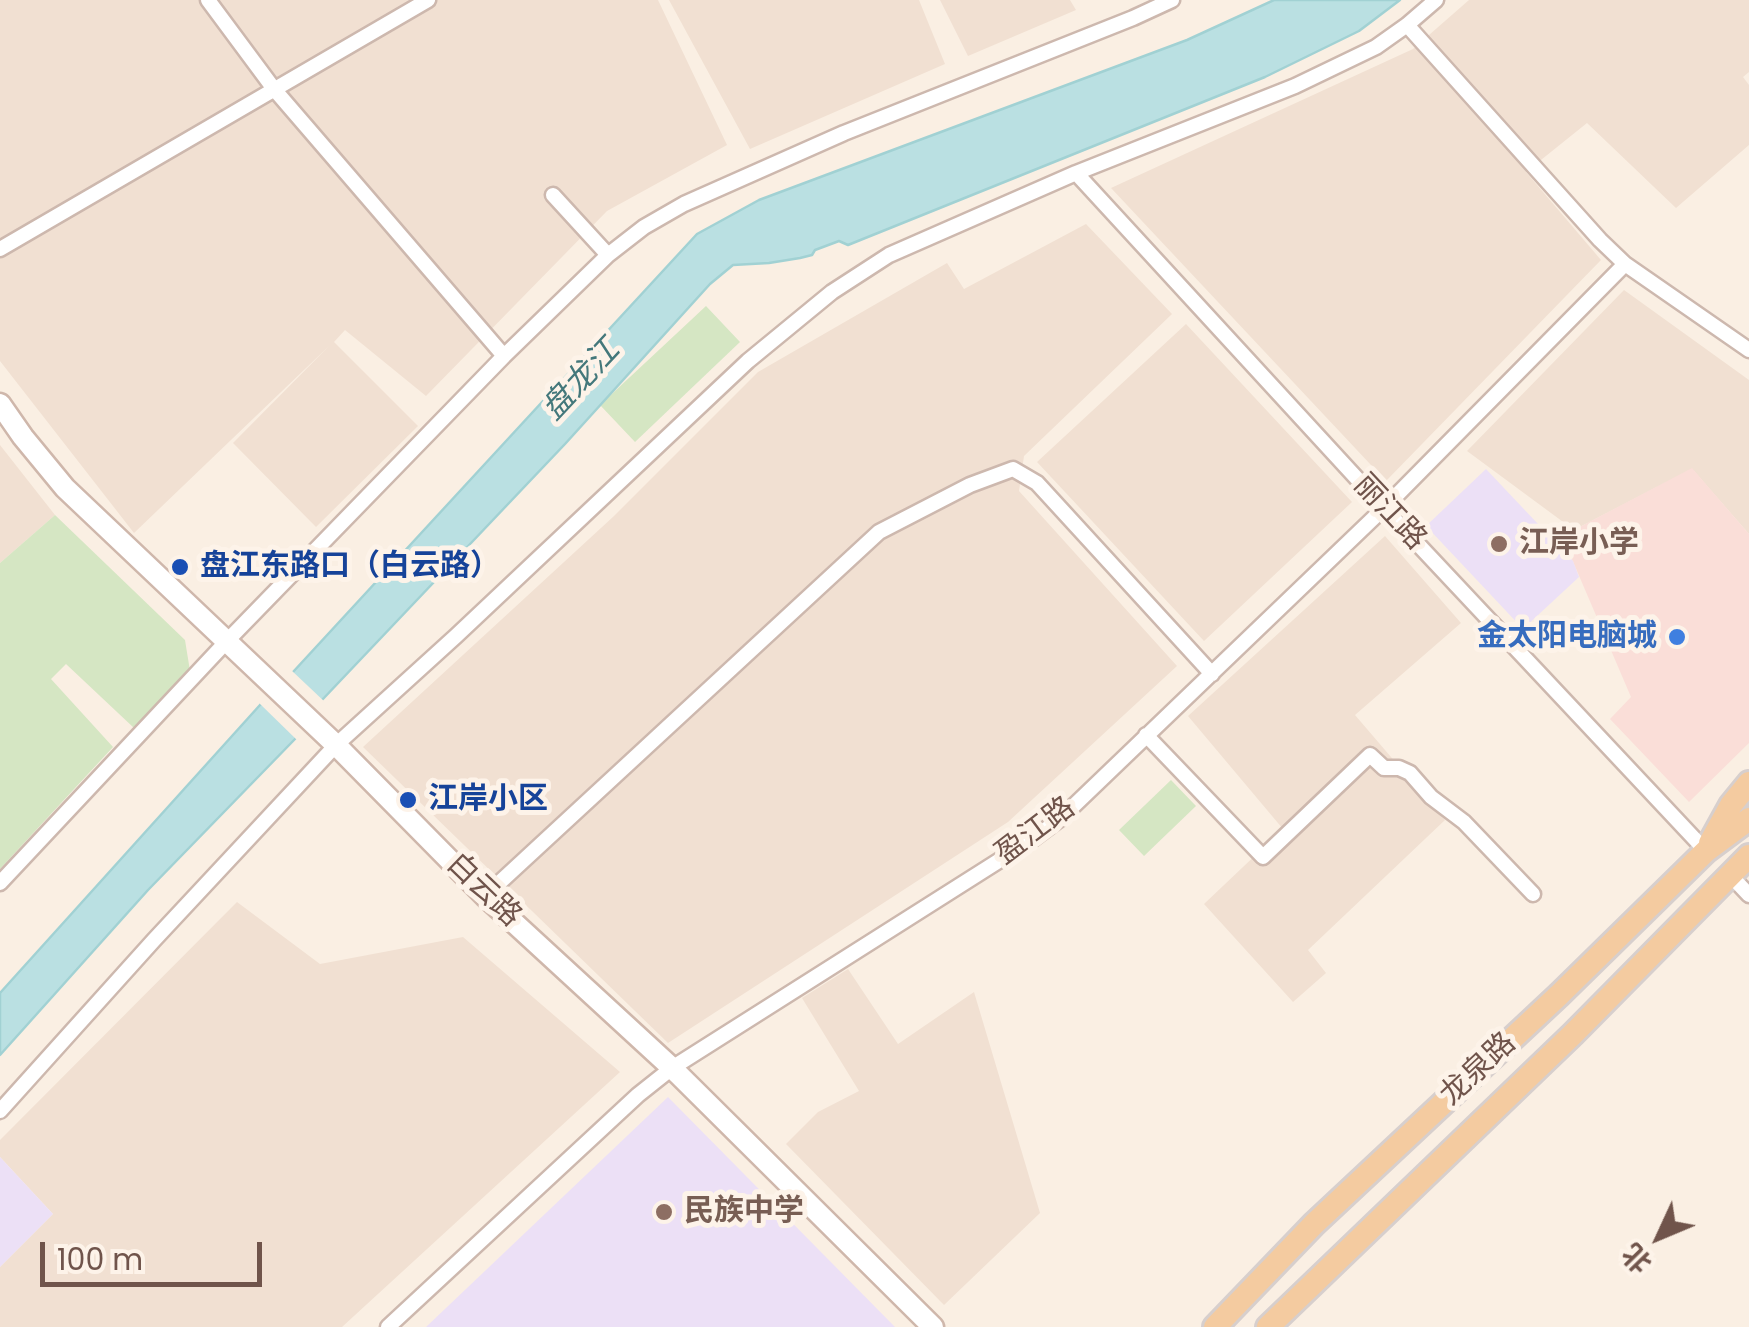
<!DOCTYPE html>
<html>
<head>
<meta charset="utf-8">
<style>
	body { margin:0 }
	#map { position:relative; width:1749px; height:1327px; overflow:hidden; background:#faefe3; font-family:Poppins,"Noto Sans SC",sans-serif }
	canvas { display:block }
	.north { position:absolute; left:1609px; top:1187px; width:100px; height:100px; -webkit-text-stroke:8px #fdf3e9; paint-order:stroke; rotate:226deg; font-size:28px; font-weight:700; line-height:40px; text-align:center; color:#70544b }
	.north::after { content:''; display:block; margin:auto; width:35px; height:45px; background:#70544b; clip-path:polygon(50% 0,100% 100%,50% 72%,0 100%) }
	.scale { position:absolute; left:40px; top:1242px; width:222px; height:45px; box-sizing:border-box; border:5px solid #70544b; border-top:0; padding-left:12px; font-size:30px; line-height:35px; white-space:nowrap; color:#70544b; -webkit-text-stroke:8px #fdf3e9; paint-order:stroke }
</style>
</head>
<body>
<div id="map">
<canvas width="1749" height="1327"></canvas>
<div class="north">北</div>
<div class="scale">100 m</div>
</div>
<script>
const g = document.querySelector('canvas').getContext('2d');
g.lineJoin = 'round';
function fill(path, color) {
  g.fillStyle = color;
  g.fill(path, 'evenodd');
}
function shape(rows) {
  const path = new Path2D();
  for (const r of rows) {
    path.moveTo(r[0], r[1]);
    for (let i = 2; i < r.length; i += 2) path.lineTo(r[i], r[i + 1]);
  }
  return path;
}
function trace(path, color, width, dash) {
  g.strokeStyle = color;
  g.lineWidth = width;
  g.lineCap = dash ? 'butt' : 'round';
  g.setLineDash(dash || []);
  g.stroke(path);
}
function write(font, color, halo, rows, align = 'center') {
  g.font = font + ' Poppins,"Noto Sans SC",sans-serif';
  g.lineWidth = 10;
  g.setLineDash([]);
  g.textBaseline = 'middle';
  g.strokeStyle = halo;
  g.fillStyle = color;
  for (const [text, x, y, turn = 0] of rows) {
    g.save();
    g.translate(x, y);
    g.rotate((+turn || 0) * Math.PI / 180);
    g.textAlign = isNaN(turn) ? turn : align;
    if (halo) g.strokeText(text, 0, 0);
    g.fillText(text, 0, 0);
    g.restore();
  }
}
fill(shape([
	[0,0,658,0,727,145,607,211,426,396,345,330,334,342,418,426,316,527,233,443,329,346,134,533,0,361],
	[669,0,919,0,945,64,750,149],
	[940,0,1070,0,1076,10,968,56],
	[1469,0,1749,0,1749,72,1743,77,1749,85,1749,145,1676,208,1587,123,1526,172,1601,260,1386,481,1111,188,1413,49],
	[1086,224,1172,314,1024,456,1019,491,1177,666,1008,822,668,1043,363,747,614,516,758,372,947,263,964,289],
	[1624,290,1749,380,1749,534,1692,469,1574,530,1467,451],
	[1186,324,1352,502,1204,641,1037,462],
	[0,445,55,515,0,563],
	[1385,536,1461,623,1355,715,1445,820,1308,950,1326,973,1293,1002,1204,904,1283,829,1188,716],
	[237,902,320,964,463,937,620,1072,342,1327,0,1327,0,1267,53,1214,0,1157,0,1140],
	[848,969,898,1044,974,992,1040,1213,944,1305,786,1144,818,1112,859,1091,802,998]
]), '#f1e0d2');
fill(shape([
	[1692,468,1749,534,1749,743,1689,802,1610,719,1631,697,1565,543,1574,530]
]), '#faded8');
fill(shape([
	[1486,469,1573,561,1579,577,1523,629,1426,526],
	[668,1097,895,1327,426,1327],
	[0,1157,53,1214,0,1267]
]), '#ece0f6');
fill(shape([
	[706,306,740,342,635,442,600,405],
	[55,515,185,640,190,671,134,728,66,664,51,679,113,747,0,869,0,563],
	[1171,780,1196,806,1144,856,1119,830]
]), '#d5e6c3');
const water = shape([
	[1274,0,1400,0,1359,31,1265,77,848,245,839,241,815,250,812,255,800,258,769,263,733,265,710,284,565,444,322,700,295,739,148,890,0,1055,0,993,260,705,293,672,697,234,759,200,1187,40,1274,0]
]);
fill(water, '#bae0e2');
trace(water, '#a1d1d3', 2.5);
fill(shape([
	[290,669,326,703,299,742,257,701]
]), '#faefe3');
const street = shape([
	[208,0,274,89,504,356],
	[1407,25,1600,240,1625,264,1749,350],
	[1076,173,1384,508,1706,851],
	[553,195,608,255],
	[0,249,428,0],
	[1146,735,1263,857,1370,755,1384,768,1399,768,1410,773,1431,797,1464,822,1533,894],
	[1731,876,1749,895],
	[0,883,227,641,504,356,608,255,644,227,684,204,844,133,1133,18,1172,0],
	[485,896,879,532,970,485,1013,469,1037,483,1212,674],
	[0,1111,154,940,336,745,456,636,748,361,832,292,889,255,1076,173,1295,86,1376,47,1407,25,1436,0],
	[388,1327,638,1095,672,1068,1030,841,1061,818,1384,508,1625,264]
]);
const secondary = shape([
	[0,404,23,437,65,488,336,745,485,896,672,1068,933,1327]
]);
const primary = shape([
	[1710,843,1731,805,1749,783],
	[1215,1327,1314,1224,1559,995,1706,851,1749,819],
	[1268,1327,1573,1034,1749,856]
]);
trace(street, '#cdb8ae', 19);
trace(secondary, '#cfb7ab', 25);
trace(primary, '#d7cfcd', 28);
trace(street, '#fff', 14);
trace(secondary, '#fff', 20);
trace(primary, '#f4cba0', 22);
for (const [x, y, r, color] of [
	[1499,544,10,"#8d6e63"],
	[180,567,10,"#1a4fb4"],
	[1677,637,10,"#3f7fe0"],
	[408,800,10,"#1a4fb4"],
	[664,1212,10,"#8d6e63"]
]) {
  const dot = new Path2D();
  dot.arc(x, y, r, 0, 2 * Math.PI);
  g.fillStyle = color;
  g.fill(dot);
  trace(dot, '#fdf3e9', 4);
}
write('30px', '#70544b', '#fdf3e9', [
	["丽江路",1389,513,47],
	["盈江路",1036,832,-37],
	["白云路",483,891,44],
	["龙泉路",1479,1070,-43]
]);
write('bold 30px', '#785e54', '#fdf3e9', [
	["江岸小学",1519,544],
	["民族中学",684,1212]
], 'left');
write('bold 30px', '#164399', '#fdf3e9', [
	["盘江东路口（白云路）",200,567],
	["江岸小区",428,800]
], 'left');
write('bold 30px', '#366cbe', '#fdf3e9', [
	["金太阳电脑城",1657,637]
], 'right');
write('italic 32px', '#44787b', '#fdf3e9', [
	["盘龙江",582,381,-47]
]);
</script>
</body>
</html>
